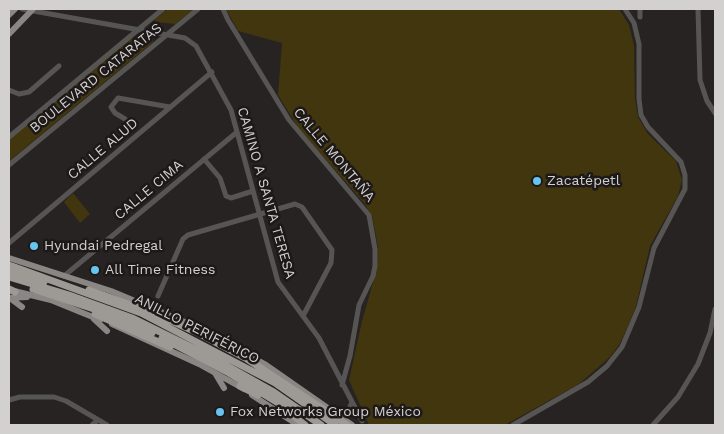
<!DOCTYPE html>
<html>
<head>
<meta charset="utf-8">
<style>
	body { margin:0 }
	#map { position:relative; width:724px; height:434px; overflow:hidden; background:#272322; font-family:"Work Sans",sans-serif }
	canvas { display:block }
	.frame { position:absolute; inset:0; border:10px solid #d3d0d0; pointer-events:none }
</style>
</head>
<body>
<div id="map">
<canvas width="724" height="434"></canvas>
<div class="frame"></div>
</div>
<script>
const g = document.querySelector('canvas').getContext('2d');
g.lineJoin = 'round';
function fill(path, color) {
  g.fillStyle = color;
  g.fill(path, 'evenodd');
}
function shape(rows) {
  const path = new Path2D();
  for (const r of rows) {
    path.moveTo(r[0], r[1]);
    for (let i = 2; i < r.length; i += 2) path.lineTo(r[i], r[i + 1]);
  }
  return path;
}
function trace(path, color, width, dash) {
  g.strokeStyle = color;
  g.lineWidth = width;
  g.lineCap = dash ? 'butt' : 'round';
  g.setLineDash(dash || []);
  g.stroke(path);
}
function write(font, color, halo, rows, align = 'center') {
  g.font = font + ' "Work Sans",sans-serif';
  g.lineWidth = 5;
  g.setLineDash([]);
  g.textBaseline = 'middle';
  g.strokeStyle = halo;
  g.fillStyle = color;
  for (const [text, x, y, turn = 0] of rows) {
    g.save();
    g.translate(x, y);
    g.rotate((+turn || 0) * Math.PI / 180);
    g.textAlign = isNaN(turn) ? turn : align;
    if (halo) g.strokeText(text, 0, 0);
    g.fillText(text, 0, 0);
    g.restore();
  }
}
fill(shape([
	[168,9,194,9,175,24,155,22,155,19],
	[226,9,619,9,629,25,634,45,635,99,638,117,648,134,676,161,682,180,678,196,650,246,636,306,628,326,619,345,610,357,579,384,505,425,369,425,349,380,362,321,377,268,378,247,372,216,365,204,299,129,278,95,282,43,238,31],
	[143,37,152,38,153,42,9,161,9,139,130,38],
	[73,193,90,214,80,223,64,202]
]), '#41360e');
trace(shape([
	[22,9,185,38,196,46,231,110,278,282,319,338,362,421],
	[223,9,228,20,289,120,369,215,375,249,375,266,373,276,359,305,350,356,342,385],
	[698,9,700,80,707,101,715,113],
	[640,17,640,9],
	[9,90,19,94,29,92,59,66],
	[125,119,115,113,111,107,118,98,170,107],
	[9,137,163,9],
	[204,159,220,178,226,196,231,198,253,191],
	[9,165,198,9],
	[9,243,212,72],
	[64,276,237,132],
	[158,296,183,239,188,235,295,204,302,207,332,250,331,263,303,316],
	[9,400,20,397,54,397,66,401,107,425],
	[345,412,349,409,352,402],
	[92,425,98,420],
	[513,425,588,382,607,366,622,347,639,307,654,248,685,189,685,175,681,162,648,127,641,115,639,99,639,44,634,23,625,9],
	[653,425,678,397,698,364,710,333,715,309]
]), '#575554', 5);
trace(shape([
	[9,15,15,9],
	[9,34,33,9],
	[9,258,111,291,192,325,266,365,352,425],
	[10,290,51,300,100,320],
	[9,298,27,297],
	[10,298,22,307],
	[94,319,107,331],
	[112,324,199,364,244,389],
	[215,373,224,388],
	[252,395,298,425]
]), '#898683', 6);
trace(shape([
	[9,265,141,313,275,383,335,425],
	[9,271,44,282],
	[9,277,69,295,132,318,215,359,272,391,321,425],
	[9,289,15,292],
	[33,289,109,314,152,333],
	[89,290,156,314,196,332,247,359,347,425],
	[95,314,170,347],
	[162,338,229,373,298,415],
	[240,386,258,395],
	[291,414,305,425]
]), '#9d9995', 7);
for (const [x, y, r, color] of [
	[537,181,5,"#66c4ef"],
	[34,246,5,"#66c4ef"],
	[95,270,5,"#66c4ef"],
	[220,412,5,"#66c4ef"]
]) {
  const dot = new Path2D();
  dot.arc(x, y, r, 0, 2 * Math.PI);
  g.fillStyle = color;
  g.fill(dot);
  trace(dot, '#1e1919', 2);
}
write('14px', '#d3d0d0', '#1e1919', [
	["BOULEVARD CATARATAS",96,78,-39],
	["CALLE ALUD",103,149,-40],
	["CALLE MONTAÑA",334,155,50],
	["CALLE CIMA",149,190,-40],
	["CAMINO A SANTA TERESA",266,193,74],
	["ANILLO PERIFÉRICO",197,329,27]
]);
write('14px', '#d3d0d0', '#1e1919', [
	["Zacatépetl",547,181],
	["Hyundai Pedregal",44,246],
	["All Time Fitness",105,270],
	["Fox Networks Group México",230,412]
], 'left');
</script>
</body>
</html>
